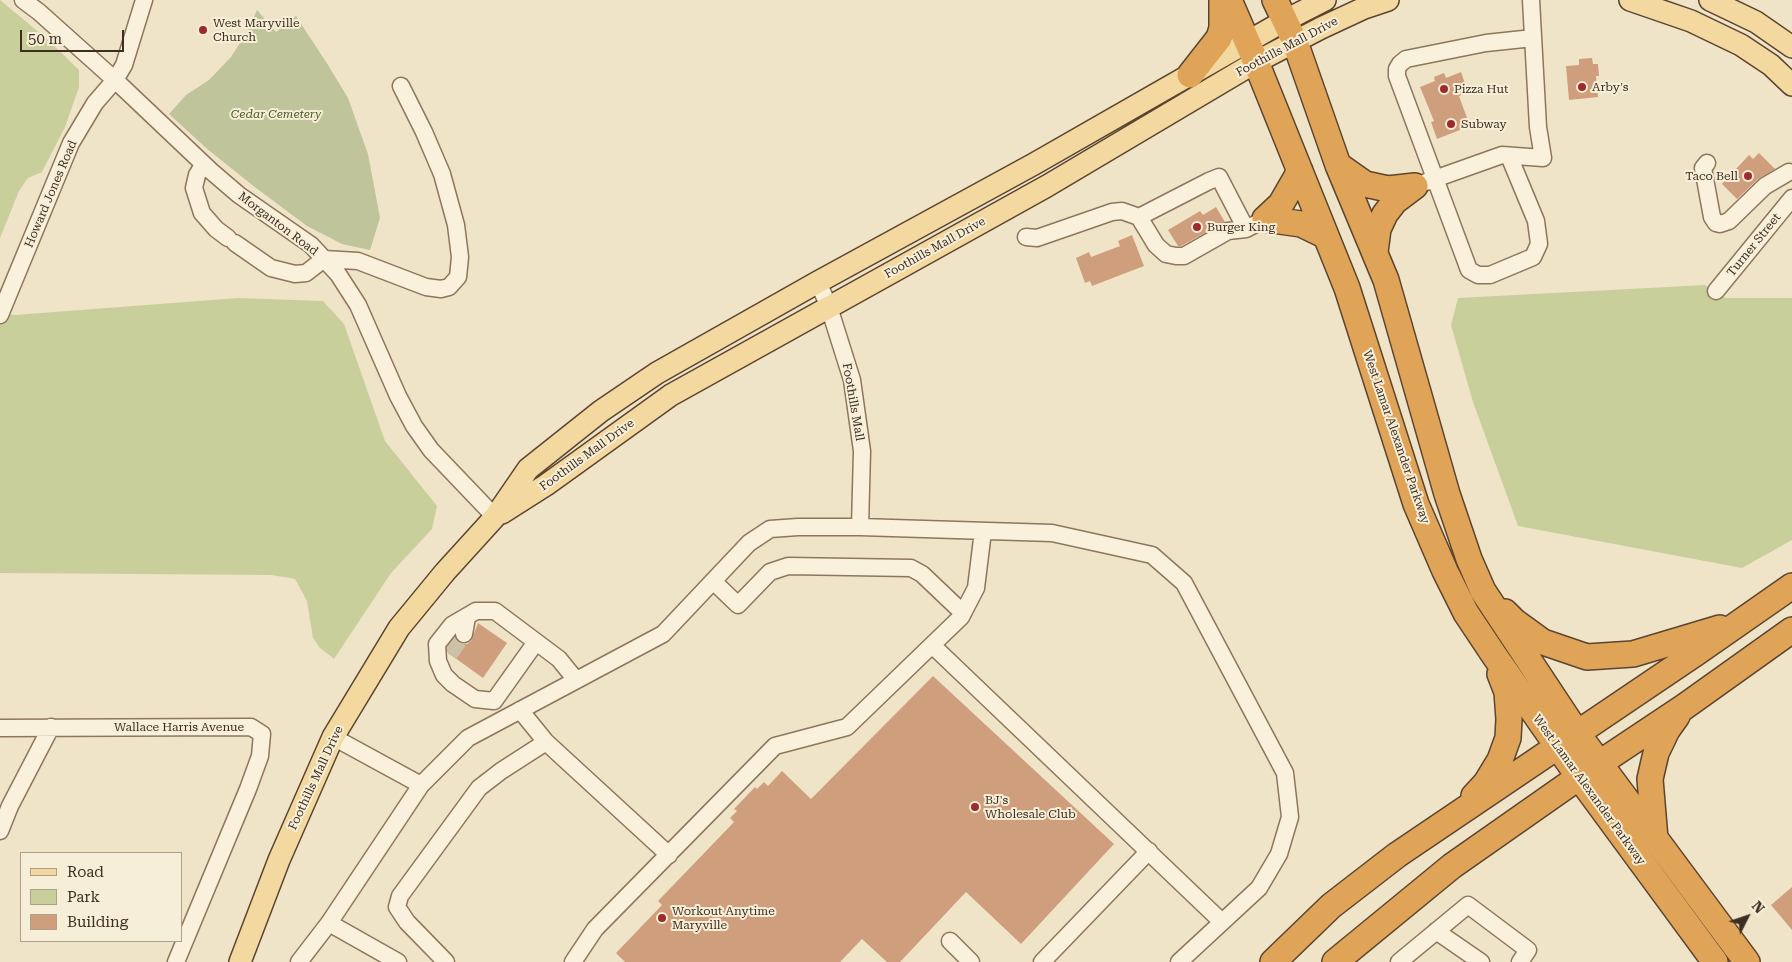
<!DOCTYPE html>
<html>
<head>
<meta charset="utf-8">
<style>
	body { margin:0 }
	#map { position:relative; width:1792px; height:962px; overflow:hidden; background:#f0e4c8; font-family:"Roboto Serif",serif }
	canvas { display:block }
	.legend { position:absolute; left:20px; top:852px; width:162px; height:90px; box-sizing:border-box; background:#f7eed8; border:1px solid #ada18e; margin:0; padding:6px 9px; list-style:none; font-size:15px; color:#3d2e20 }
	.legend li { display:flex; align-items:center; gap:10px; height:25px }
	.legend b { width:25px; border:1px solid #ada18e }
	.north { position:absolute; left:1722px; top:892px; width:50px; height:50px; -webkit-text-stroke:4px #f7eed8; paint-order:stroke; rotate:49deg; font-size:14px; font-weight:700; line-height:20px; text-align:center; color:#3d2e20 }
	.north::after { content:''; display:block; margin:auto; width:18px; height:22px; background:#3d2e20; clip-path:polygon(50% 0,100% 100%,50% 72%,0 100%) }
	.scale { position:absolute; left:20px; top:30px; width:104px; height:22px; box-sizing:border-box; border:2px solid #3d2e20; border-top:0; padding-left:6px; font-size:15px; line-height:18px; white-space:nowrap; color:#3d2e20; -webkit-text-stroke:4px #f7eed8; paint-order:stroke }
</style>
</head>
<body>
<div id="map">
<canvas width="1792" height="962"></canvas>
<ul class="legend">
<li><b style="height:6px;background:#f3d9a0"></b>Road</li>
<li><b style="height:14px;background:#c9cf9b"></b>Park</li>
<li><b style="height:14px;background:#cf9f7d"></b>Building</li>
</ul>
<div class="north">N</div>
<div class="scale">50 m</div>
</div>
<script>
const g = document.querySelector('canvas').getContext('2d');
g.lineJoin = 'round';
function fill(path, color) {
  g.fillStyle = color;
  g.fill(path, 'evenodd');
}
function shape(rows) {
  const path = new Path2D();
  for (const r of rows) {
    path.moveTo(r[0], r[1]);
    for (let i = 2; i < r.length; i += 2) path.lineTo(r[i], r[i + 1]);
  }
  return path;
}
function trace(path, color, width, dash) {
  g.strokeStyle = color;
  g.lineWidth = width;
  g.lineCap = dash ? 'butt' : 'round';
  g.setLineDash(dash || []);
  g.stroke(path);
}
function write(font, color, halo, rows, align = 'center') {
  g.font = font + ' "Roboto Serif",serif';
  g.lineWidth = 4;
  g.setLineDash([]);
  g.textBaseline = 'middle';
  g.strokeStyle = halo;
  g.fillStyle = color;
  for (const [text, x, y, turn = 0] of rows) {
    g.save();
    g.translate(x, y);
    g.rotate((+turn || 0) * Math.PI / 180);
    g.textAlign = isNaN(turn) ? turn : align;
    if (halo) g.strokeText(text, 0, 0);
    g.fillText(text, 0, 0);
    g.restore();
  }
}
fill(shape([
	[0,0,47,39,79,70,79,87,65,127,42,172,28,178,19,191,0,238],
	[1705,285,1726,298,1792,298,1792,540,1742,568,1518,526,1473,402,1451,325,1458,298],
	[238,298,323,301,344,324,385,441,437,506,432,529,391,573,334,659,320,648,313,638,307,601,295,579,271,575,0,573,0,313,15,315]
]), '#c9cf9b');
fill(shape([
	[257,10,276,32,296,16,328,65,348,98,368,154,380,218,370,250,342,244,307,226,256,188,206,148,169,114,186,95,209,80,231,57,247,32]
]), '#bfc49a');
fill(shape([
	[1592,58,1593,64,1598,64,1599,76,1596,76,1598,97,1569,100,1566,66,1579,65,1579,59],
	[1461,72,1468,92,1459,96,1470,126,1437,139,1431,122,1434,121,1420,87,1435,81,1434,77,1444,73,1446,78],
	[1759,153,1775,169,1758,179,1737,199,1722,184,1749,155,1753,159],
	[1216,207,1225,222,1181,246,1178,246,1168,230,1200,211,1203,215],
	[1132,235,1144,266,1092,286,1090,281,1085,283,1076,258,1089,252,1091,257,1120,246,1118,241],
	[478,623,507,643,483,678,448,653,447,647,455,638,462,644,467,644,471,641],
	[933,676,1114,844,1021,944,966,892,900,962,887,962,862,939,840,962,625,962,616,953,662,905,658,901,734,822,730,818,737,811,734,809,755,787,757,789,764,782,768,786,782,771,811,799],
	[1792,887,1792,930,1771,905]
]), '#cf9f7d');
trace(shape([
	[450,654,464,634]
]), '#ccc0a6', 16, [16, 8]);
const minor = shape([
	[23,0,39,12,115,80,211,171,239,195,311,245,338,274,358,305,398,396,414,426,431,450,495,517],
	[1509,156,1536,221,1539,244,1533,257,1490,275,1478,275,1469,270,1397,76,1397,69,1400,64,1406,59,1486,43,1533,38],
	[1707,163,1703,168,1712,217,1716,223,1720,224,1729,221,1765,186,1789,172],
	[203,165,197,175,194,188,202,213,216,229,228,238],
	[1426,182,1502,155,1543,158,1538,127,1531,0],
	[1139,217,1156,245,1166,254,1176,256,1184,256,1228,231,1246,229],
	[1026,237,1037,238,1112,212,1122,211,1139,217,1209,181,1219,177,1246,229,1265,219],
	[235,243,271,268,295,274,306,273,324,259,358,261,426,287,441,289,449,287,458,277,460,257,456,225,442,174,424,132,401,86],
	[818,282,829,307,852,380,862,451,860,527],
	[1716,291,1792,198],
	[0,315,71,143,95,103,115,80,124,65,144,0],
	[713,581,738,605,770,572,788,566,911,568,922,574,963,613],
	[464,634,467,617],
	[932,645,1222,922],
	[494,701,475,699,453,684,444,675,438,661,437,644,452,625,476,611,495,611,559,659,576,680],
	[494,701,536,642],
	[520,710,546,742,669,855],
	[0,728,251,727,262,734,260,756,248,789,176,962],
	[333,737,421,785],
	[0,831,10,806,51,727],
	[329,923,398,962],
	[1436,931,1481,962],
	[950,941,971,962],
	[299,962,329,923,421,785,468,738,663,634,749,543,770,529,798,527,860,527,1052,533,1152,555,1184,583,1285,773,1290,817,1279,854,1259,888,1179,962],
	[446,962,407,922,397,907,400,896,479,788,501,771,546,742],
	[573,962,595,929,775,746,847,727,961,617,976,588,983,531],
	[1042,962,1149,851],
	[1399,962,1468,905,1528,950,1520,962]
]);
const major = shape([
	[1630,0,1691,21,1741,45,1771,65,1792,85],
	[1710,0,1756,22,1792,47],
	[502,513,546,485,671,395,1047,186,1256,62,1321,28,1364,8,1388,0],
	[240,962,279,860,333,737,399,628,445,572,495,517,528,469,601,411,657,373,818,282,1034,164,1284,21,1325,0]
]);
const highway = shape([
	[1229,0,1256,62,1347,288,1416,504,1445,571,1466,613,1494,655,1579,777,1715,962],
	[1275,0,1295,42,1338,165,1386,280,1447,494,1469,559,1483,591,1577,733,1747,962],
	[1190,75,1219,38,1222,28,1222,0],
	[1338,165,1365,184,1388,189,1415,186],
	[1265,219,1301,224,1326,236],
	[1265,219,1281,204,1300,171],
	[1375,252,1378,229,1385,214,1395,201,1415,186],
	[1505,612,1514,621,1543,642,1587,657,1633,654,1720,628],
	[1474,796,1486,783,1500,760,1508,738,1509,719,1507,692,1500,674],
	[1655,839,1650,779,1656,753,1667,730,1677,716],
	[1273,962,1331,906,1397,855,1696,653,1792,586],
	[1335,962,1452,866,1579,777,1684,707,1792,630]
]);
trace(minor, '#8d765c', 19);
trace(major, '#5b4430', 24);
trace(highway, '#5b4430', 28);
trace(minor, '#faf1dc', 16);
trace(major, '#f3d9a0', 21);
trace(highway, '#e0a458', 25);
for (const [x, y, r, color] of [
	[203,30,5,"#9e2a2b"],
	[1582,87,5,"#9e2a2b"],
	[1444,89,5,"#9e2a2b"],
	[1451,124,5,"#9e2a2b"],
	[1748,176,5,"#9e2a2b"],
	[1197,227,5,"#9e2a2b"],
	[975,807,5,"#9e2a2b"],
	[662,918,5,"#9e2a2b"]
]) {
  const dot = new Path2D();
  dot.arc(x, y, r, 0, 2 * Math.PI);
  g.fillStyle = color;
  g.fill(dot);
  trace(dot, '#f7eed8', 2);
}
write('12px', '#3d2e20', '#f7eed8', [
	["West Maryville",213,23],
	["Church",213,37],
	["Arby's",1592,87],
	["Pizza Hut",1454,89],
	["Subway",1461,124],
	["Taco Bell",1738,176,"right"],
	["Burger King",1207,227],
	["BJ's",985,800],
	["Wholesale Club",985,814],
	["Workout Anytime",672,911],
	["Maryville",672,925]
], 'left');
write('12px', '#3d2e20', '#f7eed8', [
	["Foothills Mall Drive",1287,47,-28],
	["Howard Jones Road",51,194,-67],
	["Morganton Road",278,224,37],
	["Turner Street",1754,245,-51],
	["Foothills Mall Drive",935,248,-29],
	["Foothills Mall",853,402,80],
	["West Lamar Alexander Parkway",1396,437,71],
	["Foothills Mall Drive",587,455,-36],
	["Wallace Harris Avenue",179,727],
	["Foothills Mall Drive",316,778,-65],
	["West Lamar Alexander Parkway",1589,790,54]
]);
write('italic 12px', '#4d5a26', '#f7eed8', [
	["Cedar Cemetery",276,114]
]);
</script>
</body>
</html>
